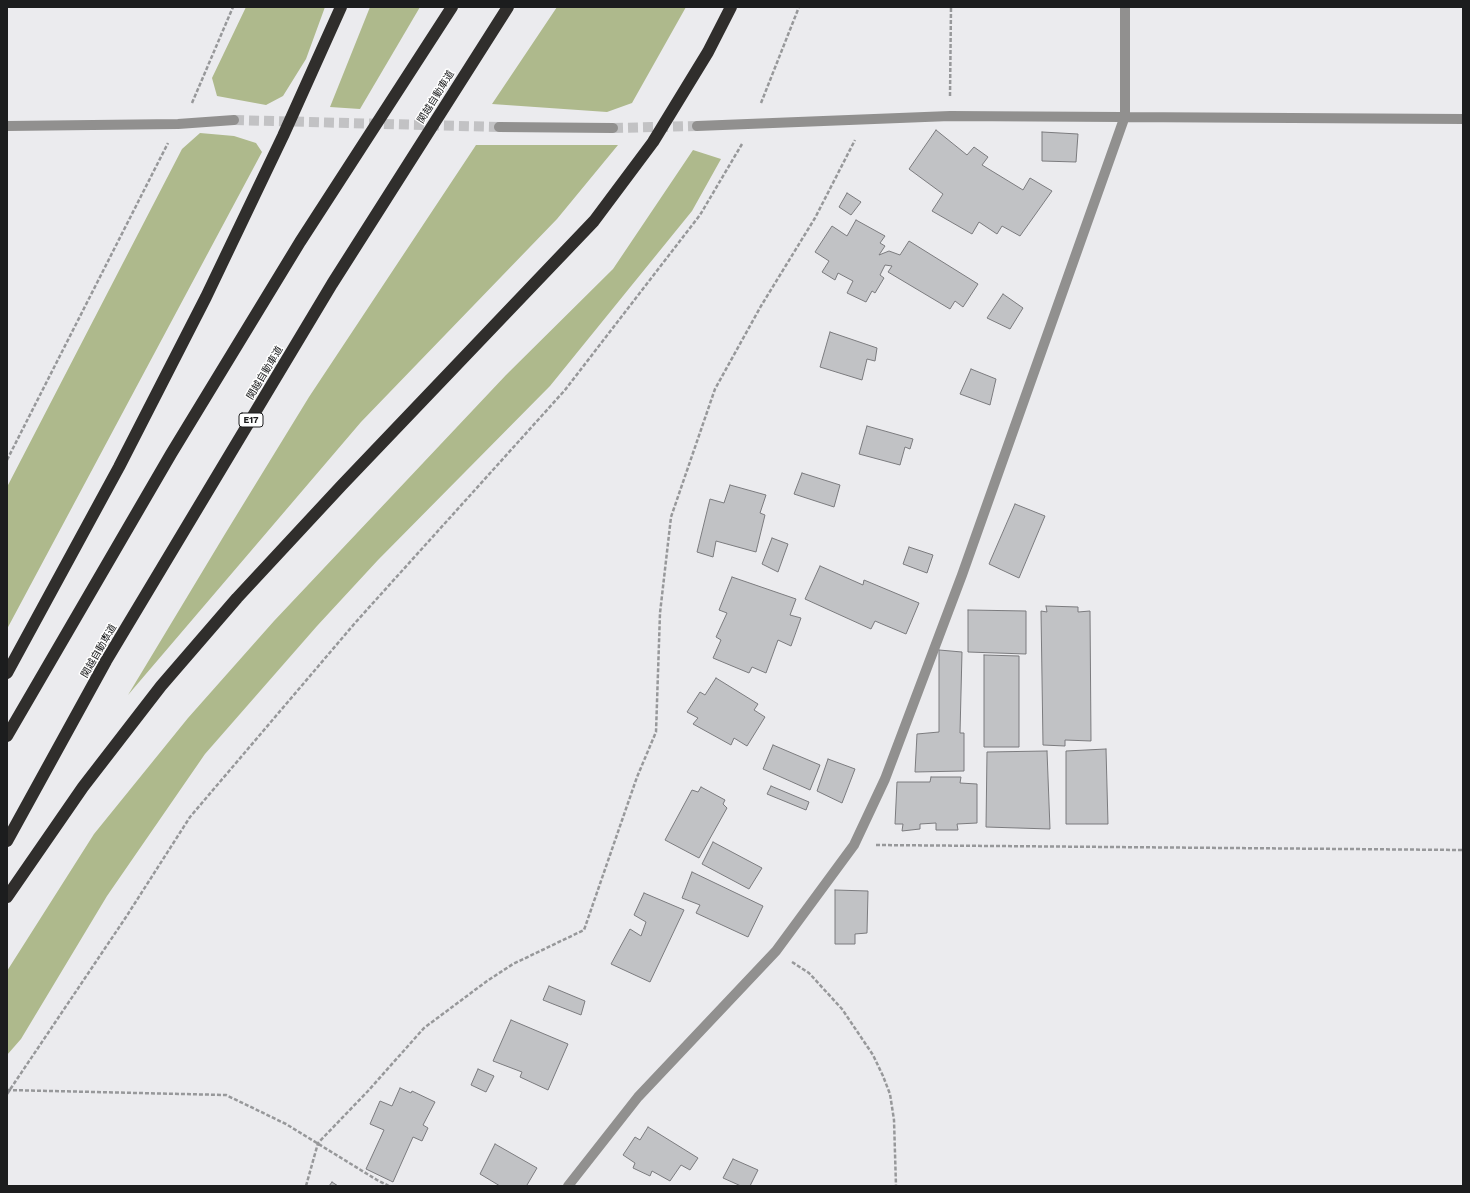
<!DOCTYPE html>
<html>
<head>
<meta charset="utf-8">
<style>
	body { margin:0 }
	#map { position:relative; width:1470px; height:1193px; overflow:hidden; background:#ebebee; font-family:"Work Sans",sans-serif }
	canvas { display:block }
	.frame { position:absolute; inset:0; border:8px solid #1c1d1e; pointer-events:none }
</style>
</head>
<body>
<div id="map">
<canvas width="1470" height="1193"></canvas>
<div class="frame"></div>
</div>
<script>
const g = document.querySelector('canvas').getContext('2d');
g.lineJoin = 'round';
function fill(path, color) {
  g.fillStyle = color;
  g.fill(path, 'evenodd');
}
function shape(rows) {
  const path = new Path2D();
  for (const r of rows) {
    path.moveTo(r[0], r[1]);
    for (let i = 2; i < r.length; i += 2) path.lineTo(r[i], r[i + 1]);
  }
  return path;
}
function trace(path, color, width, dash) {
  g.strokeStyle = color;
  g.lineWidth = width;
  g.lineCap = dash ? 'butt' : 'round';
  g.setLineDash(dash || []);
  g.stroke(path);
}
function write(font, color, halo, rows, align = 'center') {
  g.font = font + ' "Work Sans","Noto Sans JP",sans-serif';
  g.lineWidth = 3;
  g.setLineDash([]);
  g.textBaseline = 'middle';
  g.strokeStyle = halo;
  g.fillStyle = color;
  for (const [text, x, y, turn = 0] of rows) {
    g.save();
    g.translate(x, y);
    g.rotate((+turn || 0) * Math.PI / 180);
    g.textAlign = isNaN(turn) ? turn : align;
    if (halo) g.strokeText(text, 0, 0);
    g.fillText(text, 0, 0);
    g.restore();
  }
}
fill(shape([
	[246,7,325,7,306,59,283,96,266,105,217,96,212,78],
	[370,7,420,7,360,109,330,107],
	[557,7,686,7,632,103,607,112,492,104],
	[200,133,234,136,256,143,262,152,7,629,7,487,182,149],
	[476,145,618,145,557,219,361,422,128,695,225,534,309,397],
	[693,150,721,159,692,211,550,386,378,560,317,626,205,754,107,896,21,1039,7,1055,7,971,94,834,188,718,274,621,506,375,613,269]
]), '#aeb98c');
const building = shape([
	[936,130,967,155,974,147,988,157,982,165,1023,190,1030,178,1052,191,1020,236,1002,226,997,234,979,222,972,234,932,211,943,194,909,169,936,130],
	[1042,132,1078,134,1076,162,1042,161,1042,132],
	[847,193,861,202,851,215,839,207,847,193],
	[856,220,885,236,880,243,885,246,879,255,889,251,900,255,909,241,978,284,963,307,955,301,950,309,888,272,892,266,885,265,880,275,884,278,875,293,872,291,866,302,847,293,853,281,838,273,835,280,822,272,829,261,815,252,832,226,847,236,856,220],
	[1003,294,1023,308,1010,329,987,318,1003,294],
	[830,332,877,348,875,361,867,359,862,380,820,367,830,332],
	[971,369,996,379,990,405,960,394,971,369],
	[867,426,913,439,910,449,905,447,900,465,859,454,867,426],
	[802,473,840,485,834,507,794,494,802,473],
	[730,485,766,495,760,513,765,515,756,552,716,541,713,557,697,552,710,499,724,503,730,485],
	[1015,504,1045,516,1019,578,989,564,1015,504],
	[772,538,788,544,778,572,762,564,772,538],
	[909,547,933,555,927,573,903,564,909,547],
	[820,566,863,585,864,580,919,603,906,634,875,621,871,629,805,599,820,566],
	[732,577,796,599,790,615,801,618,791,646,778,640,766,673,752,667,749,673,713,658,721,640,716,637,727,613,719,610,732,577],
	[1046,606,1078,607,1078,612,1090,611,1091,741,1065,740,1065,746,1043,745,1041,611,1047,612,1046,606],
	[968,610,1026,611,1026,654,968,652,968,610],
	[939,650,962,652,960,733,964,733,964,771,915,772,917,734,939,732,939,650],
	[984,655,1019,656,1019,747,984,747,984,655],
	[716,678,758,704,754,710,765,717,747,746,734,738,731,745,693,724,698,718,687,712,700,692,705,695,716,678],
	[773,745,820,765,810,790,763,769,773,745],
	[1106,749,1108,824,1066,824,1066,751,1106,749],
	[1047,751,1050,829,986,827,987,752,1047,751],
	[828,759,855,769,842,803,817,791,828,759],
	[931,777,961,777,960,783,977,784,977,823,957,824,958,830,936,830,936,823,920,824,920,829,902,831,903,824,895,824,897,782,930,782,931,777],
	[771,786,809,802,806,810,767,794,771,786],
	[701,787,725,800,723,804,727,808,699,858,665,840,692,790,698,792,701,787],
	[713,842,762,868,749,889,702,864,713,842],
	[692,872,763,906,748,937,696,913,700,905,682,898,692,872],
	[835,890,868,891,867,933,855,934,855,944,835,944,835,890],
	[644,893,684,910,650,982,611,964,630,929,641,936,646,922,634,915,644,893],
	[549,986,585,1001,581,1015,543,1000,549,986],
	[511,1020,568,1044,548,1090,520,1077,522,1072,493,1061,511,1020],
	[478,1069,494,1076,486,1092,471,1085,478,1069],
	[400,1088,411,1093,412,1091,435,1102,423,1125,428,1128,422,1141,413,1137,393,1182,366,1169,384,1130,370,1124,380,1101,392,1106,400,1088],
	[648,1127,698,1158,690,1170,681,1165,670,1181,652,1171,650,1176,633,1168,635,1163,623,1155,635,1137,640,1140,648,1127],
	[495,1144,537,1168,527,1185,528,1186,500,1186,480,1174,495,1144],
	[733,1159,758,1170,750,1186,741,1186,723,1178,733,1159],
	[332,1182,338,1186,329,1186,332,1182]
]);
fill(building, '#c1c2c5');
trace(building, '#7b7b7e', 1);
trace(shape([
	[234,120,499,127],
	[613,128,697,126]
]), '#c2c2c4', 10, [10, 5]);
trace(shape([
	[950,96,951,7],
	[192,103,233,7],
	[761,103,799,7],
	[7,460,168,143],
	[876,845,1463,850],
	[792,962,809,973,842,1009,873,1055,883,1076,890,1094,894,1120,896,1186],
	[7,1090,226,1095,286,1124,377,1180,389,1186],
	[7,1094,126,917,190,817,355,623,565,390,700,215,742,144],
	[306,1186,318,1143,368,1091,424,1028,487,981,513,964,584,930,637,777,656,732,660,613,671,517,715,389,761,306,815,218,855,140]
]), '#97989a', 2.5, [4, 2]);
trace(shape([
	[7,126,178,124,234,120],
	[697,126,950,116,1463,119],
	[499,127,613,128],
	[568,1186,638,1097,776,951,854,845,885,779,962,575,1125,116,1125,7]
]), '#91908f', 10);
trace(shape([
	[7,673,119,467,206,297,283,136,341,7],
	[7,736,171,454,300,242,452,7],
	[7,841,106,661,332,284,508,7],
	[7,897,83,787,161,686,237,598,342,485,594,221,653,142,708,52,731,7]
]), '#302e2c', 12);
for (const [x, y, w] of [
	[251,420,24]
]) {
  const box = new Path2D();
  box.roundRect(x - w / 2, y - 7, w, 14, 3);
  g.fillStyle = '#fff';
  g.fill(box);
  trace(box, '#1c1d1e', 1);
}
write('bold 9px', '#1c1d1e', null, [
	["E17",251,420]
]);
write('10px', '#1c1d1e', '#fff', [
	["関越自動車道",436,97,-58],
	["関越自動車道",265,373,-59],
	["関越自動車道",99,651,-60]
]);
</script>
</body>
</html>
